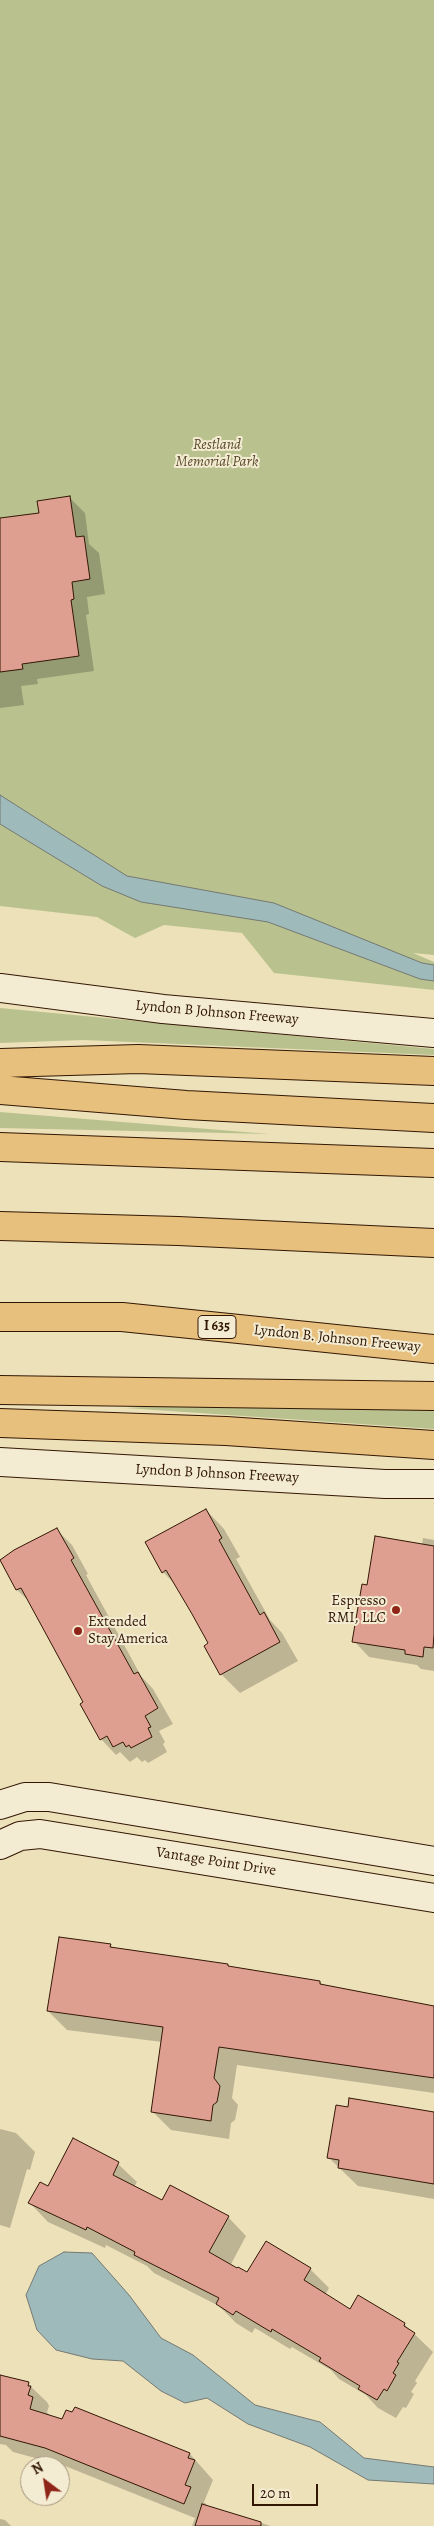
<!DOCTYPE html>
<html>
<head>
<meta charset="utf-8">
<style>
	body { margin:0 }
	#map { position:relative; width:434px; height:2526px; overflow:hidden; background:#ede1b9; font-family:Alegreya,serif }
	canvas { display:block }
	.north { position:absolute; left:20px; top:2456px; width:50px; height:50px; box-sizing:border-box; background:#f3ecd2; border:1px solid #a69780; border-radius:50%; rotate:329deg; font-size:14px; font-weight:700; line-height:20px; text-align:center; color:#331705 }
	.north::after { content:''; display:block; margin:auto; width:18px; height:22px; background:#8f2418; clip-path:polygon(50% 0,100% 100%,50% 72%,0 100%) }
	.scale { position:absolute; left:252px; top:2484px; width:66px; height:22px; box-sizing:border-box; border:2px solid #331705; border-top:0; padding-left:6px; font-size:15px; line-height:18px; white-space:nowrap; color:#331705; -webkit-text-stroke:4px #f3ecd2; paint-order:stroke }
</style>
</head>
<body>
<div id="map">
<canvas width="434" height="2526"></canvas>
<div class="north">N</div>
<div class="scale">20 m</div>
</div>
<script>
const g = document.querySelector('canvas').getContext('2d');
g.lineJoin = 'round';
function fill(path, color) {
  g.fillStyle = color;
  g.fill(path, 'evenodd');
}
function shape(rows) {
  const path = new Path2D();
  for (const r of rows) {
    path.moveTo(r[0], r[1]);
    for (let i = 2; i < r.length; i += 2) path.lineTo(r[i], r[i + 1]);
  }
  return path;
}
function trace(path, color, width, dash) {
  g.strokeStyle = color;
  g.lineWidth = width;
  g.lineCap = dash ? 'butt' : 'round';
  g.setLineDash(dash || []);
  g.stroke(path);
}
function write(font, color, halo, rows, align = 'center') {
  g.font = font + ' Alegreya,serif';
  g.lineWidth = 4;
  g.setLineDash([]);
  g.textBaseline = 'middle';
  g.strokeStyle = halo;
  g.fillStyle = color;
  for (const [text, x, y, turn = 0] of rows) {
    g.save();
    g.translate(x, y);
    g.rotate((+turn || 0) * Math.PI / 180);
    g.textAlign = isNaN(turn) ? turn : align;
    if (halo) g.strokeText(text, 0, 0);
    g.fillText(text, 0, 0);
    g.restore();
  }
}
fill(shape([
	[0,0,434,0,434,955,413,953,434,962,434,990,274,973,242,933,164,925,135,938,97,917,0,906],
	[0,1008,434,1049,434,1055,84,1040,0,1043],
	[0,1112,269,1134,0,1128],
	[434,1388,434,1429,126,1408]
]), '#b9c28f');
const water = shape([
	[0,795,127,876,274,903,422,963,434,965,434,981,420,979,268,922,141,902,102,886,0,824,0,795],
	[64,2252,92,2253,129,2295,161,2338,193,2355,255,2405,320,2422,364,2458,434,2467,434,2484,368,2480,310,2447,248,2424,207,2398,185,2403,161,2391,123,2361,92,2359,56,2350,37,2330,26,2295,39,2266,64,2252]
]);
fill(water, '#9fbabb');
trace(water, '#747972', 1);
fill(shape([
	[70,498,85,513,89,544,99,553,105,594,87,597,89,614,86,615,94,671,37,679,38,684,21,686,24,705,0,708,0,520,40,514],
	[206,1510,224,1529,240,1557,236,1559,270,1620,282,1633,298,1661,240,1693,221,1674,210,1644,177,1586,163,1572],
	[57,1530,72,1545,88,1574,86,1575,141,1676,153,1689,173,1724,159,1731,165,1742,163,1744,167,1752,148,1763,145,1760,142,1762,137,1757,130,1762,120,1752,116,1755,101,1739,85,1702,31,1603,17,1590,1,1559],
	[423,1538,434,1540,434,1671,421,1669,417,1665,369,1657,354,1641,368,1587,422,1545],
	[110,1945,114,1949,227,1965,230,1967,320,1982,324,1986,434,2007,434,2093,237,2065,232,2098,238,2105,235,2120,231,2123,229,2139,171,2130,152,2111,162,2042,67,2030,48,2011],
	[349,2108,434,2113,434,2199,358,2186,328,2157],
	[0,2129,16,2133,35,2152,30,2170,27,2169,10,2228,0,2225],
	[74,2140,118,2164,137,2182,134,2187,162,2202,228,2217,246,2236,230,2266,247,2274,310,2269,329,2288,325,2295,351,2310,404,2324,433,2352,415,2381,417,2383,411,2392,414,2394,406,2408,403,2407,396,2418,378,2408,366,2395,339,2379,331,2370,292,2347,290,2349,255,2328,252,2333,236,2323,219,2306,154,2273,147,2266,106,2245,105,2248,48,2222,30,2203,49,2188],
	[0,2376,28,2384,47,2402,49,2406,47,2412,51,2417,63,2420,73,2414,75,2408,190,2454,213,2480,204,2502,209,2507,271,2526,192,2526,195,2518,65,2466,13,2452,6,2445,0,2444],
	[0,2519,5,2520,11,2526,0,2526]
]), '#0003');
const building = shape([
	[70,496,76,537,84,536,90,579,72,582,74,599,71,600,79,656,22,664,23,669,0,672,0,518,39,513,37,501,70,496],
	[206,1509,222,1538,219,1540,260,1615,264,1612,280,1642,220,1675,204,1646,208,1643,192,1614,166,1570,162,1573,145,1542,206,1509],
	[57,1528,74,1558,71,1560,134,1674,138,1672,158,1708,145,1716,151,1727,148,1728,152,1737,131,1748,129,1745,126,1747,123,1742,113,1747,107,1736,100,1740,80,1704,83,1702,21,1588,16,1590,0,1560,14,1550,57,1528],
	[375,1536,434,1546,434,1634,433,1648,424,1647,423,1657,405,1654,405,1650,352,1642,362,1584,367,1585,375,1536],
	[59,1937,111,1944,110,1947,228,1964,228,1966,320,1981,320,1984,434,2006,434,2078,219,2047,214,2078,220,2086,217,2102,213,2105,211,2121,151,2112,163,2027,47,2011,59,1937],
	[349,2098,434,2112,434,2184,338,2168,339,2160,327,2158,336,2105,348,2107,349,2098],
	[73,2138,119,2162,113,2175,162,2200,170,2185,229,2216,209,2252,237,2268,238,2267,247,2272,266,2241,311,2268,304,2280,350,2309,358,2295,405,2323,404,2326,415,2333,397,2362,399,2363,393,2373,396,2375,387,2391,384,2389,377,2400,358,2389,360,2386,319,2361,321,2358,272,2329,271,2332,236,2311,233,2315,216,2304,219,2298,134,2255,135,2252,87,2227,86,2230,28,2203,40,2182,48,2186,73,2138],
	[0,2375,29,2382,28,2386,31,2386,28,2395,33,2397,30,2409,62,2419,66,2410,72,2412,75,2407,190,2453,188,2458,195,2460,185,2485,191,2487,184,2504,45,2448,0,2436,0,2375],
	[202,2504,261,2522,261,2526,195,2526,202,2504]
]);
fill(building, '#df9f90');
trace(building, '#331705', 1);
const secondary = shape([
	[0,988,163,1009,434,1033],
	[0,1462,385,1484,434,1484],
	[0,1805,25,1797,49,1797,434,1861],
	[0,1845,20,1836,40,1834,434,1898]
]);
const highway = shape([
	[0,1063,138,1059,434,1071],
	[0,1090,186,1105,434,1118],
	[0,1147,434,1163],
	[0,1226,178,1231,434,1243],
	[0,1317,122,1317,434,1349],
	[0,1390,434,1396],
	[0,1423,226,1431,434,1445]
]);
trace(secondary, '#331705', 30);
trace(highway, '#331705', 30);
trace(secondary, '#f3ecd2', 28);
trace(highway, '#e6c07c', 28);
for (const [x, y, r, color] of [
	[396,1610,5,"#8f2418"],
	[78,1631,5,"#8f2418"]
]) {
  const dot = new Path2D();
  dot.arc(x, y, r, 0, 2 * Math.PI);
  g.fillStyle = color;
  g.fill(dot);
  trace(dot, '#f3ecd2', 2);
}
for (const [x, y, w] of [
	[217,1327,38]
]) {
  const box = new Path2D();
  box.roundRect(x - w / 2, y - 11.5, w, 23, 4);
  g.fillStyle = '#f3ecd2';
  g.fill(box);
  trace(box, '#331705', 1);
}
write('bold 14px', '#331705', null, [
	["I 635",217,1327]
]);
write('italic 15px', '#5b4a2e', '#f3ecd2', [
	["Restland",217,445],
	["Memorial Park",217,462]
]);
write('15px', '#331705', '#f3ecd2', [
	["Lyndon B Johnson Freeway",217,1013,5],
	["Lyndon B. Johnson Freeway",337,1339,6],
	["Lyndon B Johnson Freeway",217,1474,3],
	["Vantage Point Drive",216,1862,9]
]);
write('15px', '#331705', '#f3ecd2', [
	["Espresso",386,1601],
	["RMI, LLC",386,1618],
	["Extended",88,1622,"left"],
	["Stay America",88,1639,"left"]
], 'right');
</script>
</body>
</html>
